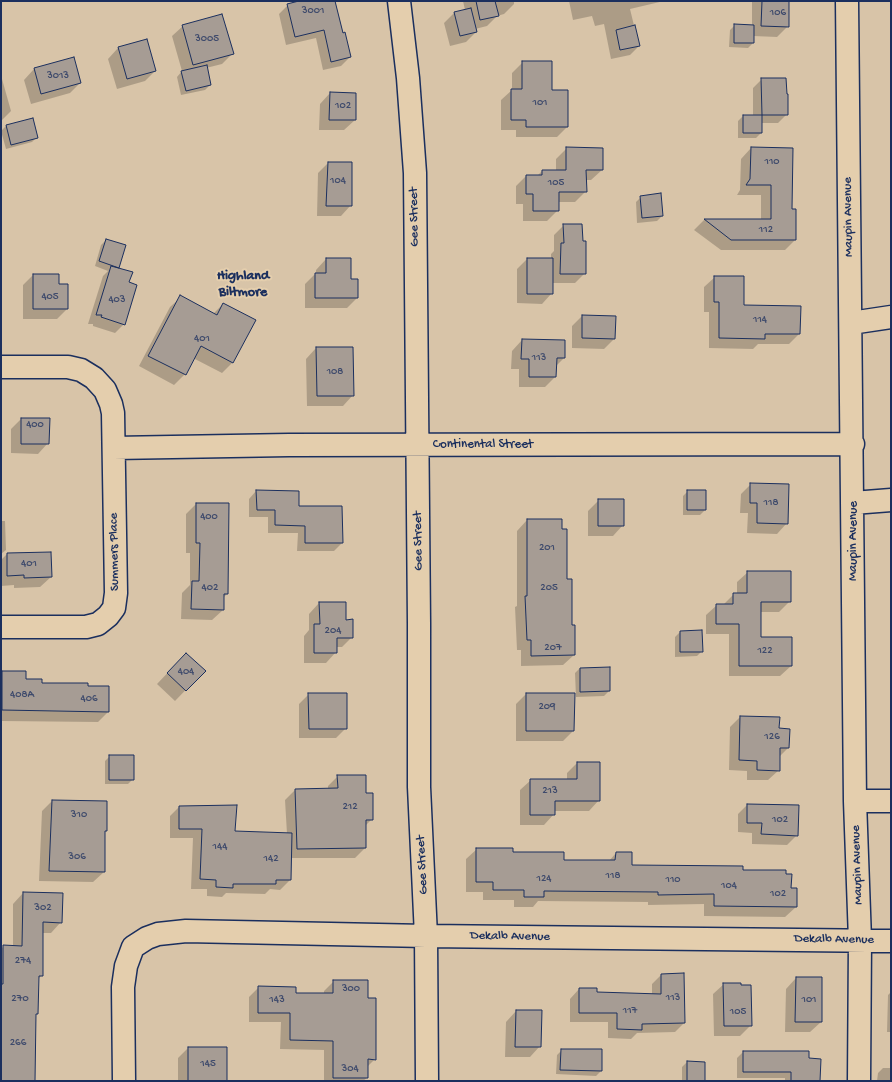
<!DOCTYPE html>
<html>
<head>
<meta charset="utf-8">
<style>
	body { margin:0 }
	#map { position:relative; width:892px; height:1082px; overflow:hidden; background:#d8c4a8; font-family:"Gochi Hand",sans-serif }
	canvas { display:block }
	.frame { position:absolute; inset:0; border:2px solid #1b2f5e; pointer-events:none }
</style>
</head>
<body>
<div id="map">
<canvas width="892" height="1082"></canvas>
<div class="frame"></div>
</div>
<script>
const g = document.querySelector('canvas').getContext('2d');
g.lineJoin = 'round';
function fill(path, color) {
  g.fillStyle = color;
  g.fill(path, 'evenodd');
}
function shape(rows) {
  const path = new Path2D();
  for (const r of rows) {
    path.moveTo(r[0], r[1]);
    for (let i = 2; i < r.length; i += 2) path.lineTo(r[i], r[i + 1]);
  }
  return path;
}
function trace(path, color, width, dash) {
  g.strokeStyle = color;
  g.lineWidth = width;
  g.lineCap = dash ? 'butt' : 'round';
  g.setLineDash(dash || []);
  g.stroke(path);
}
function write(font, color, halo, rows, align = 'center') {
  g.font = font + ' "Gochi Hand",sans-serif';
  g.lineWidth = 4;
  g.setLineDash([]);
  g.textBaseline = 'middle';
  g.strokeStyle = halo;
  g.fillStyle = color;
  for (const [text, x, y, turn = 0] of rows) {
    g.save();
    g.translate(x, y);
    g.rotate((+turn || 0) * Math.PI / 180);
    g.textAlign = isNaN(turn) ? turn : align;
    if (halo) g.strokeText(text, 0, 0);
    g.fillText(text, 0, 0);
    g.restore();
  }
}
fill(shape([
	[299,1,334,1,342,34,350,57,341,66,323,70,316,38,286,45,279,14,288,5],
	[463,1,514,1,514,4,504,14,497,16,487,26,475,29,476,32,466,42,450,46,444,23,454,13,465,10],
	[569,1,664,1,630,9,639,46,630,55,611,59,604,24,595,26,592,16,573,20],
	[752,1,788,1,788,26,777,37,753,36,753,43,748,48,729,47,730,30,735,25,752,26],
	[183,26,232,54,222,64,206,68,210,85,205,90,181,95,177,77,182,71,172,36],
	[118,48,155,71,145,81,117,89,108,59],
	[523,62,551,91,567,127,557,137,516,137,516,130,501,130,501,100,512,90,512,73],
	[34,69,80,83,70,93,31,104,24,80],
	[1,79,2,79,11,111,1,121],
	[762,79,787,114,778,123,761,123,761,133,756,138,738,138,738,121,743,116,753,116,753,88],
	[330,93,355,120,344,130,319,130,320,104],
	[6,126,37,137,32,142,6,149,1,131],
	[567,148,602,170,591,180,585,180,586,191,575,202,558,202,558,210,547,221,523,221,523,204,516,204,516,186,526,176,537,176,542,171,556,171,556,159],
	[751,148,791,210,795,240,785,250,721,250,694,230,704,220,761,220,761,195,737,195,740,190,741,159],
	[328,163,351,205,341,216,317,216,318,173],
	[641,197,662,216,657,221,637,223,636,202],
	[564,225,585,273,575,283,552,283,552,293,542,304,517,303,517,269,527,259,551,259,551,254,554,251,554,235],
	[106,240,125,246,118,269,128,283,124,324,115,333,93,326,93,324,88,324,103,276,108,271,95,266,101,245],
	[326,259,350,280,357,298,347,308,305,308,305,284,316,273,316,270],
	[33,275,58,275,58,285,67,309,57,319,23,319,23,285],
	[715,277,743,306,799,334,789,344,758,344,753,349,709,348,709,312,704,312,704,287],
	[181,297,213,314,223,304,254,321,232,363,222,373,193,358,185,374,174,385,139,366,170,307],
	[582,316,614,339,604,349,572,348,572,326],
	[522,340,564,341,564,358,555,367,555,377,545,387,519,387,519,369,511,369,512,351],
	[316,348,353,395,343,406,307,406,306,359],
	[21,419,48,443,38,454,11,453,11,429],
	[751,484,787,523,777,534,747,533,748,513,740,513,741,494],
	[256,491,298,507,341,507,342,543,334,551,297,551,298,533,268,533,268,517,249,517,249,499],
	[688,491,705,510,700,515,683,515,683,496],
	[599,500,623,525,613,536,588,536,588,511],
	[196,504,228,504,227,594,223,598,223,610,212,620,181,619,182,593,190,585,190,553,186,553,186,514],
	[527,520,566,580,574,655,563,665,521,666,521,650,517,650,515,607,517,606,517,531],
	[1,521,5,521,6,550,1,554],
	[7,554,51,577,40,587,14,588,14,585,1,586,1,560],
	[748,572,790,601,779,612,760,612,760,638,791,666,780,676,729,676,729,634,706,634,706,615,717,605,723,605,734,594,737,594,737,582],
	[319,603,345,621,352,637,342,647,336,647,336,652,326,663,304,663,304,636,309,630,309,614],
	[680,632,702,651,697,656,675,657,675,637],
	[176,664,204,671,175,701,157,684],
	[580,668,609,691,604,696,576,697,575,673],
	[1,672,25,672,24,680,40,684,87,687,108,712,98,722,1,721],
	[309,694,346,728,336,738,299,738,299,704],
	[526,694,573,731,563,741,516,741,516,704],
	[740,717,778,729,788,748,779,757,779,770,768,780,747,780,747,771,729,770,730,727],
	[110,756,133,779,128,784,105,784,105,761],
	[577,763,599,800,589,811,554,811,554,814,544,825,520,825,520,790,531,780,567,780,567,773],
	[338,776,365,794,372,819,365,826,365,848,355,858,290,858,290,880,280,890,270,889,265,894,226,893,222,897,207,896,207,889,191,889,193,838,170,838,170,816,179,807,234,832,287,834,285,800,295,790,328,789,328,786],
	[52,801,104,832,104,872,93,882,39,881,42,811],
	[747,805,797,835,787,845,752,844,752,833,738,832,738,814],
	[477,849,563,861,609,861,616,853,631,866,742,871,790,889,796,889,796,907,785,917,704,916,704,904,648,905,648,902,538,901,533,907,514,907,514,900,483,900,483,892,466,892,466,859],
	[23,893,61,922,51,933,42,933,42,975,38,979,37,1013,35,1016,34,1081,1,1081,1,949,4,946,13,946,13,904],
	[661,975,684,1023,675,1032,637,1033,631,1039,608,1038,608,1022,570,1022,570,999,579,989,596,993,652,995,652,984],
	[796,978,821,978,821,1022,810,1032,785,1032,786,989],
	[334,981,367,999,375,1059,367,1067,367,1078,363,1081,324,1081,324,1050,280,1049,281,1022,249,1022,249,997,259,987,295,994,324,994,324,991],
	[724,984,751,1025,740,1036,714,1036,713,994],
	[891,992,891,1032,887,1032,888,995],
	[516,1011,540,1046,530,1057,505,1057,506,1022],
	[188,1048,226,1081,178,1081,178,1058],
	[562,1050,601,1071,596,1076,556,1074,557,1055],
	[743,1052,808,1059,819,1081,785,1081,785,1078,737,1078,737,1058],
	[687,1062,704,1081,682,1081,682,1067],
	[883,1068,891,1068,891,1081,877,1081,878,1073]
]), '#0003');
const building = shape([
	[299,1,335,1,343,33,345,32,351,57,331,62,324,30,295,37,287,4,299,1],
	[476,1,495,1,499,16,480,20,476,1],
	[762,1,789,1,789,27,761,26,762,1],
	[471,8,477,32,460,36,454,12,471,8],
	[222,14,234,54,193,65,182,25,222,14],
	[734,24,754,25,754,43,734,43,734,24],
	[635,25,640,46,620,50,616,30,635,25],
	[147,39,156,71,127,79,118,47,147,39],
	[74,57,81,83,41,94,34,68,74,57],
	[522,61,552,61,552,90,568,90,568,127,526,127,526,120,511,120,511,89,522,89,522,61],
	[207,65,211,85,186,91,181,71,207,65],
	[761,78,786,78,787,94,788,94,788,115,762,115,761,78],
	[330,92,356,93,356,120,329,120,330,92],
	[743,115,762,115,762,133,743,133,743,115],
	[33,118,38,138,11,145,6,125,33,118],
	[566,147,603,148,603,170,586,170,587,192,559,192,559,211,533,211,533,194,526,194,526,175,542,175,542,170,566,170,566,147],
	[751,147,793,148,792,209,796,209,796,240,731,240,704,219,771,219,771,185,746,185,750,179,751,147],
	[328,162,352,162,352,206,326,206,328,162],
	[661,193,663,216,642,218,640,196,661,193],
	[563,224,582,224,583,241,586,241,586,274,560,274,561,243,564,243,563,224],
	[106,239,126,245,119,268,99,261,106,239],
	[326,258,351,258,351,279,358,279,358,298,315,298,315,273,326,273,326,258],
	[527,258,553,258,553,294,527,294,527,258],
	[111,266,133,272,129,282,137,285,125,325,101,317,102,315,96,315,111,266],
	[33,274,59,274,59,284,68,284,68,309,33,309,33,274],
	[714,276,744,276,744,305,801,306,800,334,765,334,765,339,719,338,719,302,714,302,714,276],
	[180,295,217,315,223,303,256,320,233,363,201,346,186,375,148,356,180,295],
	[582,315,616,316,615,339,582,338,582,315],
	[522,339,565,340,565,358,557,358,556,377,529,377,529,359,521,359,522,339],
	[316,347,353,347,354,396,317,396,316,347],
	[21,418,50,418,49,444,21,444,21,418],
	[750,483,789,484,788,524,757,523,757,503,750,503,750,483],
	[256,490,299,491,299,506,342,506,343,543,305,543,305,526,275,525,275,510,257,510,256,490],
	[687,490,706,490,706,510,687,510,687,490],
	[598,499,624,499,624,526,598,526,598,499],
	[196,503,229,503,228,594,224,594,224,610,191,609,192,581,199,581,200,543,196,543,196,503],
	[527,519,562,519,562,529,567,529,567,579,572,579,572,625,575,625,575,655,531,656,531,640,527,640,525,596,527,596,527,519],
	[51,552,52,577,24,578,24,575,7,576,7,553,51,552],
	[747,571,791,571,791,602,761,602,761,637,792,637,792,666,739,666,739,624,716,624,716,604,733,604,733,593,747,593,747,571],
	[319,602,346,602,346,620,353,619,353,638,337,638,337,653,314,653,314,624,320,624,319,602],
	[702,630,703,652,680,652,680,631,702,630],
	[186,653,206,671,186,691,167,673,186,653],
	[610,667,610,691,580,692,580,668,610,667],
	[2,671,26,671,26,679,42,679,42,683,88,683,88,686,109,686,109,712,2,710,2,671],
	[308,693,347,693,347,729,309,729,308,693],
	[526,693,575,693,574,731,526,731,526,693],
	[740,716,780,717,779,728,790,729,789,748,780,748,780,771,757,770,757,761,739,760,740,716],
	[109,755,134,755,134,780,109,780,109,755],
	[577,762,600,762,600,801,555,801,555,815,530,815,530,779,577,779,577,762],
	[337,775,366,775,366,793,373,793,373,820,366,820,366,848,297,849,295,789,338,788,337,775],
	[52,800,107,801,107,831,105,831,105,872,49,871,52,800],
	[747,804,799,805,798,836,761,834,762,823,747,823,747,804],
	[237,805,235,831,292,833,291,880,276,880,276,884,233,884,233,888,216,887,216,880,200,879,202,829,179,829,179,806,237,805],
	[476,848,513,848,513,852,564,852,564,860,615,860,616,852,632,852,632,865,743,866,743,870,786,870,786,874,792,874,791,888,797,888,797,907,714,906,714,894,658,895,658,892,544,891,544,897,524,897,524,890,493,890,493,882,476,882,476,848],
	[23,892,63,893,62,923,43,922,43,976,39,976,38,1014,36,1014,35,1081,1,1081,1,984,3,984,3,945,22,946,23,892],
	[684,973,685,1023,642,1024,642,1030,617,1029,617,1013,579,1013,579,988,597,988,597,992,661,994,661,974,684,973],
	[796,977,822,977,822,1022,795,1022,796,977],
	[333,980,368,980,368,998,376,998,376,1060,368,1059,368,1078,333,1078,333,1041,290,1040,290,1013,258,1013,258,986,296,987,296,993,333,993,333,980],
	[723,983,741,983,741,985,751,985,752,1026,724,1026,723,983],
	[516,1010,542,1010,541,1047,515,1047,516,1010],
	[188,1047,227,1047,227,1081,188,1081,188,1047],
	[561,1049,602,1049,602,1071,560,1070,561,1049],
	[743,1051,809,1051,809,1058,821,1059,820,1081,791,1081,791,1072,743,1072,743,1051],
	[687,1061,705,1062,705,1081,687,1081,687,1061]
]);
fill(building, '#a69c94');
trace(building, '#1b2f5e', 1);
const minor = shape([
	[399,1,408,78,415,173,419,624,419,787,426,936,427,1081],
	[847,1,855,801,860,940,859,1081],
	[851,323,891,317],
	[1,367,68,367,81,370,94,378,105,390,111,404,113,413,116,593,114,608,108,616,98,624,86,627,1,627],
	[114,448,289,445,853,444],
	[853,503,891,500],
	[855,801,891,801],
	[124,1081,123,987,126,966,133,947,147,938,158,934,186,931,426,936,891,941]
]);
trace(minor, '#1b2f5e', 25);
trace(minor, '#e4cead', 22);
write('11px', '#3e4a6c', null, [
	["3001",313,11],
	["106",778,13],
	["3005",207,39],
	["3013",58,76],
	["101",540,103],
	["102",343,106],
	["110",772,162],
	["104",338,181],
	["105",556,183],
	["112",766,230],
	["405",50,297],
	["403",117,300],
	["114",760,320],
	["401",202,339],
	["113",539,358],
	["108",335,372],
	["400",35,425],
	["118",771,503],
	["400",209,517],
	["201",547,548],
	["401",29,564],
	["402",210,588],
	["205",549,588],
	["204",333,631],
	["207",553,648],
	["122",765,651],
	["404",186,672],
	["408A",22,695],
	["406",89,699],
	["209",547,707],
	["126",772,737],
	["213",550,791],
	["212",350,807],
	["310",79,815],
	["102",780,820],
	["144",220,847],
	["306",77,857],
	["142",271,859],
	["118",613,876],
	["124",544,879],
	["110",673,880],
	["104",729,886],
	["102",778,894],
	["302",43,908],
	["274",23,961],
	["300",351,989],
	["113",673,998],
	["270",20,999],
	["143",277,1000],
	["101",809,1000],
	["117",630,1011],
	["105",738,1012],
	["266",18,1043],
	["145",208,1064],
	["304",350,1069]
]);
write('13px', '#1b2f5e', '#e4cead', [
	["Gee Street",415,217,-91],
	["Maupin Avenue",849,217,-91],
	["Continental Street",483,445],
	["Gee Street",419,541,-91],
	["Maupin Avenue",854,541,-90],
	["Summers Place",115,552,-91],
	["Gee Street",423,865,-93],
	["Maupin Avenue",858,865,-92],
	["Dekalb Avenue",510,937,1],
	["Dekalb Avenue",834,940,1]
]);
write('bold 14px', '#1b2f5e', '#e4cead', [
	["Highland",243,277],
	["Biltmore",243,293]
]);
</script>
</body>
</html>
